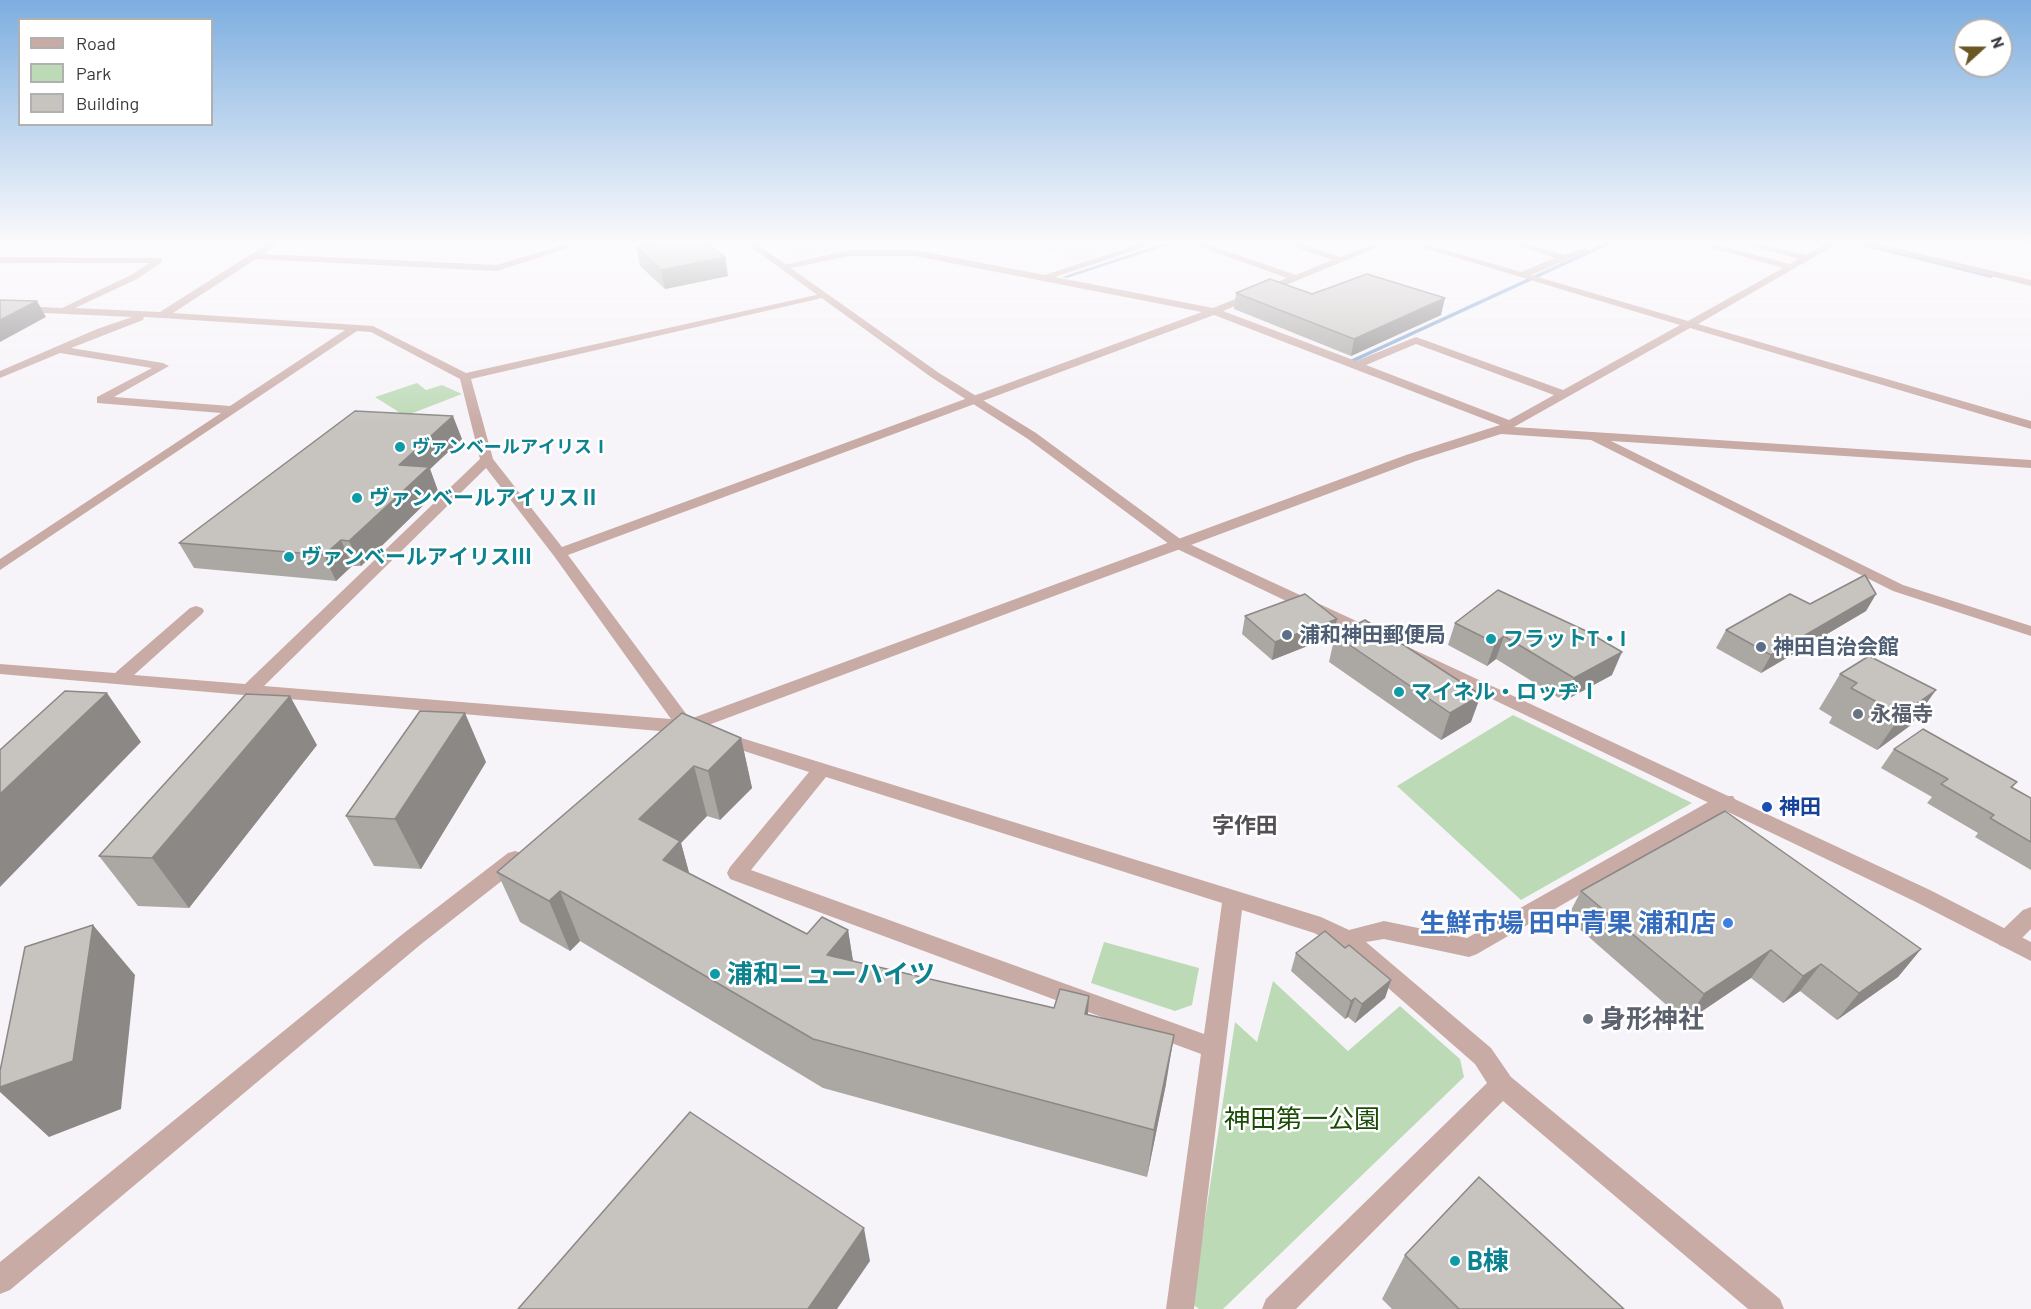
<!DOCTYPE html>
<html>
<head>
<meta charset="utf-8">
<style>
	body { margin:0 }
	#map { position:relative; width:2031px; height:1309px; overflow:hidden; background:#f7f4f9; font-family:Barlow,sans-serif }
	canvas { display:block }
	.legend { position:absolute; left:18px; top:18px; width:195px; height:108px; box-sizing:border-box; background:#fff; border:2px solid #b0b0b1; margin:0; padding:8px 10px; list-style:none; font-size:18px; color:#3a393b }
	.legend li { display:flex; align-items:center; gap:12px; height:30px }
	.legend b { width:30px; border:2px solid #b0b0b1 }
	.north { position:absolute; left:1953px; top:18px; width:60px; height:60px; box-sizing:border-box; background:#fff; border:2px solid #b0b0b1; border-radius:50%; rotate:69deg; font-size:16px; font-weight:700; line-height:24px; text-align:center; color:#3a393b }
	.north::after { content:''; display:block; margin:auto; width:21px; height:27px; background:#695826; clip-path:polygon(50% 0,100% 100%,50% 72%,0 100%) }
</style>
</head>
<body>
<div id="map">
<canvas width="2031" height="1309"></canvas>
<ul class="legend">
<li><b style="height:8px;background:#c9aba6"></b>Road</li>
<li><b style="height:16px;background:#bddab6"></b>Park</li>
<li><b style="height:16px;background:#c7c3bf"></b>Building</li>
</ul>
<div class="north">N</div>
</div>
<script>
const g = document.querySelector('canvas').getContext('2d');
g.lineJoin = 'round';
function fill(path, color) {
  g.fillStyle = color;
  g.fill(path, 'evenodd');
}
function shape(rows) {
  const path = new Path2D();
  for (const r of rows) {
    path.moveTo(r[0], r[1]);
    for (let i = 2; i < r.length; i += 2) path.lineTo(r[i], r[i + 1]);
  }
  return path;
}
function trace(path, color, width, dash) {
  g.strokeStyle = color;
  g.lineWidth = width;
  g.lineCap = dash ? 'butt' : 'round';
  g.setLineDash(dash || []);
  g.stroke(path);
}
function write(font, color, halo, rows, align = 'center') {
  g.font = font + ' Barlow,"Noto Sans JP",sans-serif';
  g.lineWidth = 5;
  g.setLineDash([]);
  g.textBaseline = 'middle';
  g.strokeStyle = halo;
  g.fillStyle = color;
  for (const [text, x, y, turn = 0] of rows) {
    g.save();
    g.translate(x, y);
    g.rotate((+turn || 0) * Math.PI / 180);
    g.textAlign = isNaN(turn) ? turn : align;
    if (halo) g.strokeText(text, 0, 0);
    g.fillText(text, 0, 0);
    g.restore();
  }
}
fill(shape([
	[774,242,938,242,921,247,851,246,798,260],
	[1025,242,1139,242,1077,262]
]), '#ece6f1');
fill(shape([
	[417,383,426,390,442,385,462,394,405,416,375,397],
	[1513,715,1692,803,1521,900,1397,786],
	[1104,942,1199,968,1192,1005,1175,1011,1091,983],
	[1273,981,1348,1051,1400,1006,1460,1059,1464,1077,1223,1309,1199,1309,1192,1304,1235,1022,1257,1042]
]), '#bddab6');
fill(shape([
	[1168,242,1177,242,1067,278,1062,277,1168,242],
	[1607,242,1615,242,1354,362,1348,361,1607,242],
	[1846,242,1857,242,1994,276,1991,278,1846,242]
]), '#7ea4d3');
fill(shape([
	[270,242,280,242,264,254,497,265,573,242,587,242,497,271,256,259,173,313,373,326,466,373,825,293,827,295,822,298,471,379,493,459,562,547,1202,312,915,256,849,256,781,270,781,266,784,265,849,250,915,250,1045,275,1146,242,1160,242,1055,277,1213,308,1287,278,1187,242,1200,242,1296,275,1332,260,1281,242,1295,242,1341,257,1378,242,1390,242,1223,311,1356,361,1416,337,1563,390,1680,325,1404,242,1418,242,1521,272,1555,258,1508,242,1522,242,1564,255,1588,247,1588,251,1531,275,1688,321,1783,268,1691,242,1706,242,1790,264,1799,259,1738,242,1753,242,1806,255,1829,242,1840,242,1698,324,2031,421,2031,429,1690,328,1514,427,2031,460,2031,468,1611,441,1903,585,2031,626,2031,636,1893,591,1591,440,1501,434,1416,461,679,736,671,732,0,674,0,664,115,673,190,608,196,606,202,608,204,611,202,614,134,675,245,684,480,459,460,379,371,332,357,331,0,570,0,559,221,413,97,403,97,397,152,368,60,353,0,378,0,371,97,329,132,317,0,311,0,305,62,308,131,275,149,263,0,263,0,257,162,258,162,262,137,279,75,308,160,312,270,242],
	[1214,315,1500,425,1406,455,690,719,568,555,1214,315],
	[144,317,162,318,345,330,230,406,114,397,169,366,163,363,71,348,143,320,144,317],
	[1416,344,1554,395,1509,420,1366,365,1416,344],
	[486,468,554,556,671,719,264,686,486,468],
	[1855,242,1871,242,2031,280,2031,286,1855,242],
	[722,732,1321,917,1349,930,1384,921,1467,938,1719,796,1733,796,1736,801,1733,806,1477,954,1469,957,1384,939,1366,942,1491,1048,1511,1077,1780,1299,1784,1309,1748,1309,1503,1101,1296,1309,1262,1309,1266,1299,1487,1083,1475,1064,1340,946,1314,933,1242,910,1194,1309,1166,1309,1201,1054,730,879,727,873,730,867,809,772,716,742,713,738,716,734,722,732],
	[826,777,1222,903,1204,1034,751,870,826,777],
	[515,851,522,853,525,859,522,865,420,945,10,1290,0,1294,0,1262,404,933,508,853,515,851],
	[2031,907,2031,929,2015,945,2007,948,1999,945,1996,939,1999,933,2023,910,2031,907]
]), '#c9aba6');
fill(shape([
	[744,242,754,242,939,373,1036,433,1183,541,1378,631,1380,635,1372,640,1366,639,1173,547,1028,439,931,377,744,242],
	[1406,646,1930,890,2031,942,2031,961,1916,902,1400,655,1398,651,1406,646]
]), '#c9aba6');
fill(shape([
	[636,247,728,276,665,289,640,266],
	[1236,293,1312,294,1441,315,1351,356,1234,309],
	[462,439,430,469,438,491,361,566,352,566,336,581,194,568,179,543],
	[1498,590,1612,675,1564,701,1496,659,1487,666,1448,645,1455,623],
	[1876,594,1866,611,1761,673,1716,648,1726,630,1810,604],
	[1245,616,1333,636,1272,660,1242,634],
	[1335,635,1471,722,1441,740,1329,662],
	[1869,656,1911,725,1877,750,1829,723,1832,717,1819,709,1840,674],
	[741,738,752,788,720,820,707,816,681,843,689,873,807,934,848,930,853,961,1054,1008,1089,996,1088,1015,1166,1084,1147,1177,823,1088,580,941,570,951,520,922,497,872],
	[317,745,189,908,138,906,99,856],
	[1894,749,2017,782,2012,788,2031,798,2031,870,1975,837,1978,833,1927,803,1932,797,1881,768],
	[486,762,421,869,374,866,346,816],
	[1581,891,1921,949,1898,977,1837,1020,1800,991,1783,1003,1751,978,1686,1022,1567,918],
	[1345,948,1391,980,1385,998,1355,1023,1348,1017,1345,1019,1291,971,1296,953],
	[1405,1255,1624,1309,1392,1309,1382,1299]
]), '#aba8a4');
fill(shape([
	[725,257,728,276,665,289,661,270],
	[1445,298,1441,315,1351,356,1354,339],
	[37,301,46,317,0,342,0,320],
	[453,416,462,439,430,469,438,491,361,566,349,541,399,465],
	[341,540,352,566,336,581,324,555],
	[1876,594,1866,611,1761,673,1771,655],
	[1337,619,1333,636,1272,660,1275,642],
	[1504,636,1496,659,1487,666,1495,643],
	[1622,652,1612,675,1564,701,1574,678],
	[1936,690,1911,725,1877,750,1901,715],
	[107,693,141,742,0,887,0,794],
	[1481,695,1471,722,1441,740,1450,713],
	[290,696,317,745,189,908,152,858],
	[465,713,486,762,421,869,395,819],
	[741,738,752,788,720,820,708,771],
	[694,766,707,816,681,843,694,891,678,910,639,819],
	[560,891,580,941,570,951,549,901],
	[93,925,135,975,121,1109,49,1137,0,1092,0,1087],
	[848,930,856,980,827,955],
	[1921,949,1898,977,1837,1020,1859,993],
	[1771,950,1751,978,1686,1022,1704,994],
	[1821,964,1800,991,1783,1003,1803,976],
	[1391,980,1385,998,1355,1023,1362,1004],
	[1089,996,1086,1045,1085,1014],
	[1355,998,1348,1017,1345,1019,1351,1001],
	[1174,1035,1166,1084,1147,1177,1154,1130],
	[864,1228,870,1261,837,1309,808,1309]
]), '#8b8886');
const building = shape([
	[658,242,705,242,725,257,661,270,636,247,658,242],
	[1367,274,1445,298,1354,339,1236,293,1270,279,1312,294,1367,274],
	[0,300,37,301,0,320,0,300],
	[355,411,453,416,399,465,429,467,349,541,341,540,324,555,179,543,355,411],
	[1865,575,1876,594,1771,655,1726,630,1790,594,1810,604,1865,575],
	[1498,590,1586,631,1622,652,1574,678,1504,636,1495,643,1455,623,1498,590],
	[1305,594,1337,619,1275,642,1245,616,1305,594],
	[1365,620,1481,695,1450,713,1335,635,1365,620],
	[1869,656,1936,690,1901,715,1851,688,1857,683,1840,674,1869,656],
	[65,691,107,693,0,794,0,750,65,691],
	[246,694,290,696,152,858,99,856,246,694],
	[420,711,465,713,395,819,346,816,420,711],
	[682,713,741,738,708,771,694,766,639,819,680,841,663,860,807,934,822,917,848,930,827,955,1054,1008,1060,989,1089,996,1085,1014,1174,1035,1154,1130,813,1039,560,891,549,901,497,872,682,713],
	[1923,729,2017,782,2011,787,2031,798,2031,842,1990,818,1994,815,1941,784,1948,779,1894,749,1923,729],
	[1725,811,1921,949,1859,993,1821,964,1803,976,1771,950,1704,994,1581,891,1725,811],
	[93,925,73,1061,0,1087,0,1071,25,947,93,925],
	[1325,931,1345,948,1349,945,1391,980,1362,1004,1355,998,1351,1001,1296,953,1325,931],
	[690,1112,864,1228,808,1309,518,1309,690,1112],
	[1479,1177,1624,1309,1459,1309,1405,1255,1479,1177]
]);
fill(building, '#c7c3bf');
trace(building, '#8b8886', 1.5);
const sky = g.createLinearGradient(0, 0, 0, 425);
sky.addColorStop(0, '#7daee0');
sky.addColorStop(0.57, '#fbfafc');
sky.addColorStop(1, '#fbfafc00');
g.fillStyle = sky;
g.fillRect(0, 0, 2031, 425);
for (const [x, y, r, color] of [
	[400,447,6,"#0f9aa8"],
	[357,498,6,"#0f9aa8"],
	[289,557,6,"#0f9aa8"],
	[1287,635,6,"#5c6f8a"],
	[1491,639,6,"#0f9aa8"],
	[1761,647,6,"#5c6f8a"],
	[1399,692,6,"#0f9aa8"],
	[1858,714,6,"#6b7280"],
	[1767,807,6,"#1a4fb4"],
	[1728,923,6,"#3f7fe0"],
	[715,974,6,"#0f9aa8"],
	[1588,1019,6,"#6b7280"],
	[1455,1261,6,"#0f9aa8"]
]) {
  const dot = new Path2D();
  dot.arc(x, y, r, 0, 2 * Math.PI);
  g.fillStyle = color;
  g.fill(dot);
  trace(dot, '#fff', 2);
}
write('bold 18px', '#0d838f', '#fff', [
	["ヴァンベールアイリスⅠ",412,447]
], 'left');
write('bold 21px', '#0d838f', '#fff', [
	["ヴァンベールアイリスⅡ",369,498],
	["ヴァンベールアイリスⅢ",301,557],
	["フラットT・I",1503,639],
	["マイネル・ロッヂⅠ",1411,692]
], 'left');
write('bold 21px', '#4e5e75', '#fff', [
	["浦和神田郵便局",1299,635],
	["神田自治会館",1773,647]
], 'left');
write('bold 21px', '#5b616d', '#fff', [
	["永福寺",1870,714]
], 'left');
write('bold 21px', '#164399', '#fff', [
	["神田",1779,807]
], 'left');
write('bold 22px', '#535154', '#fff', [
	["字作田",1245,826]
]);
write('bold 26px', '#366cbe', '#fff', [
	["生鮮市場 田中青果 浦和店",1716,923]
], 'right');
write('bold 26px', '#0d838f', '#fff', [
	["浦和ニューハイツ",727,974],
	["B棟",1467,1261]
], 'left');
write('bold 26px', '#5b616d', '#fff', [
	["身形神社",1600,1019]
], 'left');
write('26px', '#1a4c07', '#fff', [
	["神田第一公園",1302,1119]
]);
</script>
</body>
</html>
